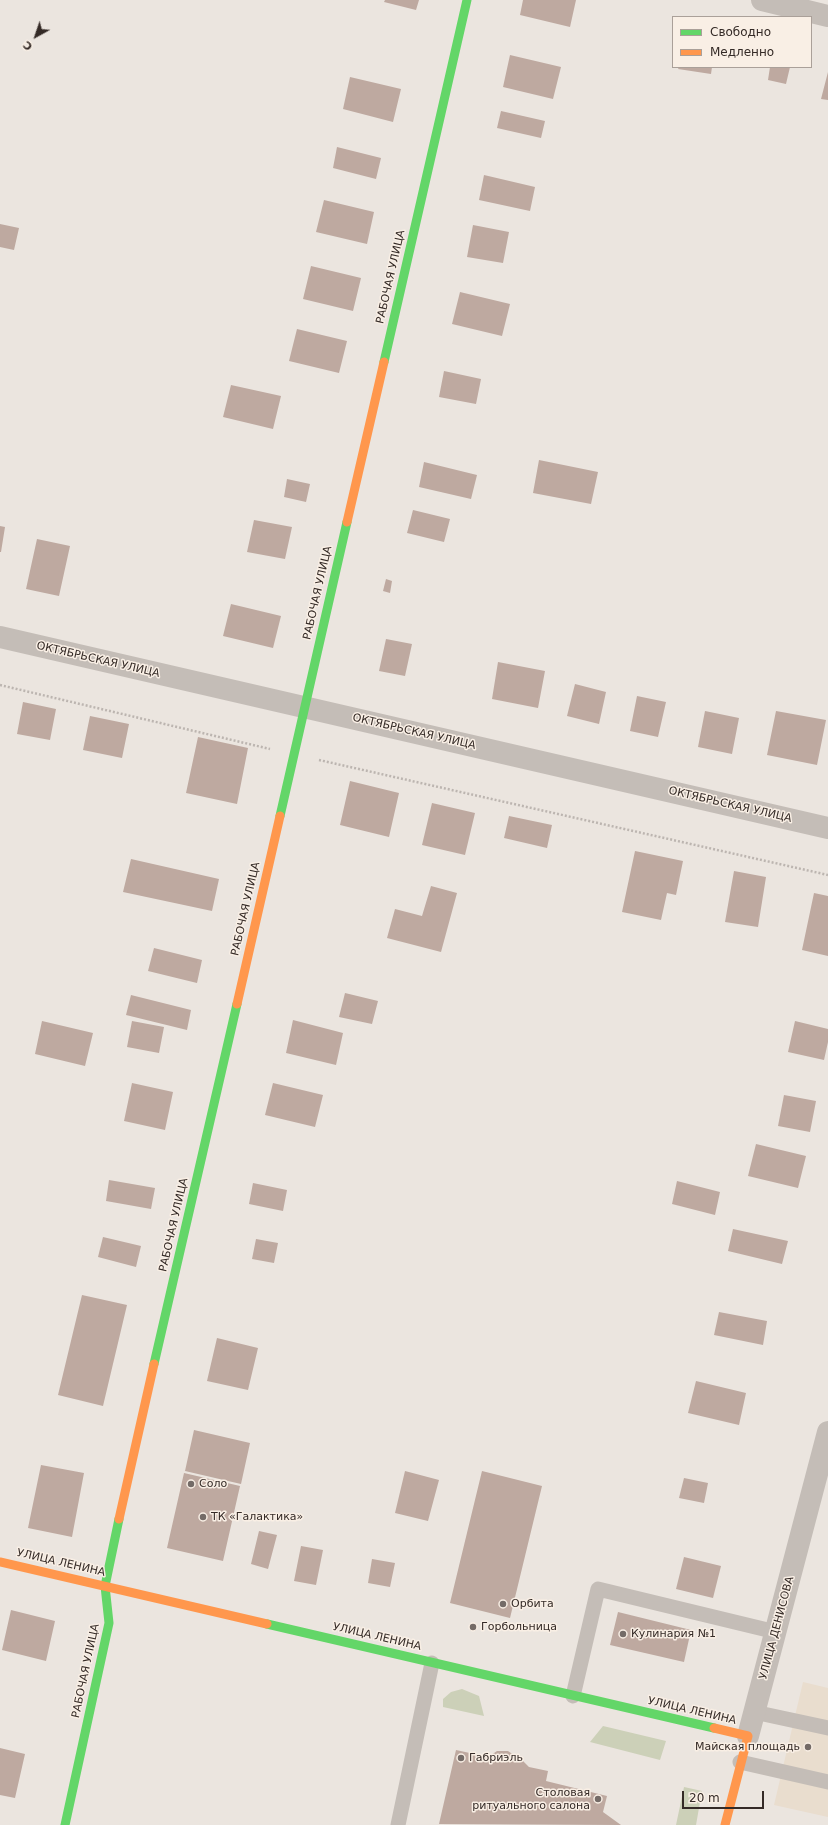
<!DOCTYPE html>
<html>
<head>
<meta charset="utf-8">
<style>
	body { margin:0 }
	#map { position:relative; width:828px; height:1825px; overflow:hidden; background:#ebe5df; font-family:"DejaVu Sans",sans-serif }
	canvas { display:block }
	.legend { position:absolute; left:672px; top:16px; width:140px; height:52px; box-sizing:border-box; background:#f9efe5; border:1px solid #aaa099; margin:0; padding:5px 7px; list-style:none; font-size:12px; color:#342a26 }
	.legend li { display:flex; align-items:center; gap:8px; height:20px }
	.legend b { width:20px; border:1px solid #aaa099 }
	.north { position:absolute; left:16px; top:16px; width:40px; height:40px; -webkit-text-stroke:3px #f9efe5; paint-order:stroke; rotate:220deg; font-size:11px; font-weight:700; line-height:16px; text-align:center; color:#342a26 }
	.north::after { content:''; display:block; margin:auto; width:14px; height:18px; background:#342a26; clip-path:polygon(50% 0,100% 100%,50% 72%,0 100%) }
	.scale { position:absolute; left:682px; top:1791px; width:82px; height:18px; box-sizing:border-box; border:2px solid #342a26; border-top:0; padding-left:5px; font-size:12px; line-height:14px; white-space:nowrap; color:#342a26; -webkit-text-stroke:3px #f9efe5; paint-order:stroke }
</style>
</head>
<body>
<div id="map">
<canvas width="828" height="1825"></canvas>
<ul class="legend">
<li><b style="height:5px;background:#63d668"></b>Свободно</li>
<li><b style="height:5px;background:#ff974d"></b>Медленно</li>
</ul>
<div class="north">С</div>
<div class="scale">20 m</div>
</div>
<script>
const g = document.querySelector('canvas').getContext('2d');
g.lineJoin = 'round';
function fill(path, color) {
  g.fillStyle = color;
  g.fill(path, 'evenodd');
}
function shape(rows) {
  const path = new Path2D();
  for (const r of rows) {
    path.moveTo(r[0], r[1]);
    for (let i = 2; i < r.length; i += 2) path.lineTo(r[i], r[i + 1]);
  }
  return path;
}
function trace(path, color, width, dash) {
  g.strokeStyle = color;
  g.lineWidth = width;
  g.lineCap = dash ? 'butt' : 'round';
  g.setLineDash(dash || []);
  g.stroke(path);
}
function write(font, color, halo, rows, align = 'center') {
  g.font = font + ' "DejaVu Sans",sans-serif';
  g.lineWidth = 3;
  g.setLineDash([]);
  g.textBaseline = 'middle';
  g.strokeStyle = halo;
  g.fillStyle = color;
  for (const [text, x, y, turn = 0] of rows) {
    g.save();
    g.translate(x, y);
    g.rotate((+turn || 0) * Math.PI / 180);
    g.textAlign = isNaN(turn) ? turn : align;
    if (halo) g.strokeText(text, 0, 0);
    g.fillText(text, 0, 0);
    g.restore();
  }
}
fill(shape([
	[462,1689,479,1696,484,1716,443,1707,443,1699,451,1692],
	[603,1726,666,1741,660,1760,590,1742],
	[684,1787,702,1791,696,1825,676,1825]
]), '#ccd0b8');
fill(shape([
	[803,1682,828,1688,828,1817,774,1805]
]), '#e9ddce');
fill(shape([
	[385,0,419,0,416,10,384,2],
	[523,0,576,0,570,27,520,15],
	[510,55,561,67,553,99,503,87],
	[679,67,712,67,711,74,678,69],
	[770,67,790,67,786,84,768,80],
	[828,72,828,100,821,99],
	[350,77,401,89,393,122,343,109],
	[501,111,545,121,541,138,497,128],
	[337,147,381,158,376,179,333,168],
	[484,175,535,187,530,211,479,200],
	[324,200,374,212,367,244,316,232],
	[0,224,19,228,14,250,0,247],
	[473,225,509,232,503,263,467,257],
	[311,266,361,278,353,311,303,299],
	[460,292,510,304,502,336,452,324],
	[297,329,347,341,339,373,289,361],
	[444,371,481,379,476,404,439,397],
	[231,385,281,396,273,429,223,417],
	[539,460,598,472,591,504,533,493],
	[424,462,477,475,471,499,419,487],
	[287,479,310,484,306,502,284,497],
	[413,510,450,519,444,542,407,533],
	[254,520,292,527,285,559,247,552],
	[0,526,5,527,1,552,0,552],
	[37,539,70,546,59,596,26,589],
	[386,579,392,581,390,593,383,591],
	[231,604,281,616,273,648,223,636],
	[386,639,412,644,405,676,379,671],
	[498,662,545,671,538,708,492,699],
	[575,684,606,692,599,724,567,716],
	[637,696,666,702,658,737,630,731],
	[23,702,56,709,50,740,17,734],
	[705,711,739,718,732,754,698,747],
	[776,711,826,720,817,765,767,755],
	[90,716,129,724,122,758,83,750],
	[198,737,248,748,237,804,186,793],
	[350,781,399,793,389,837,340,825],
	[432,803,475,813,465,855,422,845],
	[509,816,552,825,547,848,504,838],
	[635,851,683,861,676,895,667,893,661,920,622,912],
	[131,859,219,879,212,911,123,892],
	[734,871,766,877,758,927,725,922],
	[431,886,457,893,441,952,387,938,395,909,422,916],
	[814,893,828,896,828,956,802,950],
	[154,948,202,960,197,983,148,971],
	[345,993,378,1001,372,1024,339,1017],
	[131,995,191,1010,187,1030,126,1015],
	[293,1020,343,1033,336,1065,286,1053],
	[42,1021,93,1033,85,1066,35,1054],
	[132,1021,164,1027,159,1053,127,1047],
	[795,1021,828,1029,828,1042,824,1060,788,1052],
	[132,1083,173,1092,165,1130,124,1121],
	[273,1083,323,1095,315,1127,265,1115],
	[784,1095,816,1101,810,1132,778,1126],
	[756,1144,806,1156,798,1188,748,1176],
	[109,1180,155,1188,151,1209,106,1201],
	[677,1181,720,1192,715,1215,672,1204],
	[253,1183,287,1190,283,1211,249,1204],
	[733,1229,788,1241,782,1264,728,1251],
	[103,1237,141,1246,136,1267,98,1257],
	[256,1239,278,1243,274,1263,252,1259],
	[82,1295,127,1305,103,1406,58,1395],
	[719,1312,767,1321,763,1345,714,1335],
	[217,1338,258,1348,248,1390,207,1381],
	[696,1381,746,1393,739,1425,688,1413],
	[194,1430,250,1443,241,1484,185,1471],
	[41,1465,84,1473,72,1537,28,1528],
	[405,1471,439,1480,428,1521,395,1513],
	[482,1471,542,1486,510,1618,450,1603],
	[184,1473,240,1486,223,1561,167,1548],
	[684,1478,708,1483,704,1503,679,1498],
	[259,1531,277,1535,268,1569,251,1564],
	[301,1546,323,1550,316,1585,294,1581],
	[684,1557,721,1566,713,1598,676,1589],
	[372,1559,395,1563,390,1587,368,1583],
	[11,1610,55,1621,46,1661,2,1650],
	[618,1612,691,1630,684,1662,610,1645],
	[0,1748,25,1754,15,1798,0,1795],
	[456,1750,488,1757,497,1751,508,1751,523,1761,529,1767,548,1771,546,1781,607,1796,603,1812,621,1825,439,1824]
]), '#bea9a0');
trace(shape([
	[0,685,270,749],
	[319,760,828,875]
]), '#bcb5b0', 2.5, [2, 2]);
trace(shape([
	[573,1696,598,1589,776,1632],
	[754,1712,828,1728],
	[740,1762,828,1782],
	[398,1825,432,1663]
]), '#c4bdb7', 15);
trace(shape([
	[762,0,828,16],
	[0,637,828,828],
	[748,1736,828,1432]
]), '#c4bdb7', 22);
trace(shape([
	[384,362,467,0],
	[280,816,347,522],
	[154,1364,237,1004],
	[267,1624,714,1728],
	[65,1825,109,1623,105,1586,119,1519]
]), '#63d668', 9);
trace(shape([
	[347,522,384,362],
	[237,1004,280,816],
	[119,1519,154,1364],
	[0,1562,267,1624],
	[714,1728,748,1736,725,1825]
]), '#ff974d', 9);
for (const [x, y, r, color] of [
	[191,1484,4,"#746b67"],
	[203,1517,4,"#746b67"],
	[503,1604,4,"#746b67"],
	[473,1627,4,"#746b67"],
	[623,1634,4,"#746b67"],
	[808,1747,4,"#746b67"],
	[461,1758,4,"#746b67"],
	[598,1799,4,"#746b67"]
]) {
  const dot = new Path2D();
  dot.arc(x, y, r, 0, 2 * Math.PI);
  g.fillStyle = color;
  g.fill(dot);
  trace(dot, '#f9efe5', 1.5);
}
write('11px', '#342a26', '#f9efe5', [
	["РАБОЧАЯ УЛИЦА",391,277,-77],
	["РАБОЧАЯ УЛИЦА",318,593,-77],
	["ОКТЯБРЬСКАЯ УЛИЦА",98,660,13],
	["ОКТЯБРЬСКАЯ УЛИЦА",414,732,13],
	["ОКТЯБРЬСКАЯ УЛИЦА",730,805,13],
	["РАБОЧАЯ УЛИЦА",246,909,-77],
	["РАБОЧАЯ УЛИЦА",174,1225,-77],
	["УЛИЦА ЛЕНИНА",61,1563,13],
	["УЛИЦА ДЕНИСОВА",777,1628,-75],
	["УЛИЦА ЛЕНИНА",377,1637,13],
	["РАБОЧАЯ УЛИЦА",86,1671,-78],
	["УЛИЦА ЛЕНИНА",692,1711,13]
]);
write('11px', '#342a26', '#f9efe5', [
	["Соло",199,1484],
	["ТК «Галактика»",211,1517],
	["Орбита",511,1604],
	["Горбольница",481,1627],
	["Кулинария №1",631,1634],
	["Майская площадь",800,1747,"right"],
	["Габриэль",469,1758],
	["Столовая",590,1793,"right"],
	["ритуального салона",590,1806,"right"]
], 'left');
</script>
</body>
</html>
